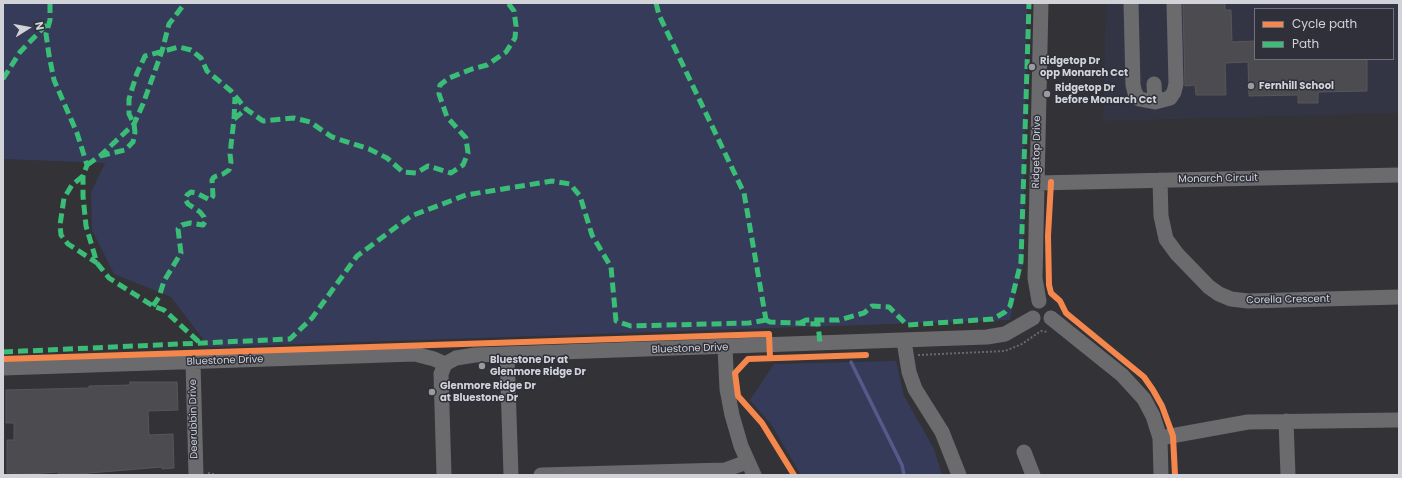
<!DOCTYPE html>
<html>
<head>
<meta charset="utf-8">
<style>
	body { margin:0 }
	#map { position:relative; width:1402px; height:478px; overflow:hidden; background:#323237; font-family:Poppins,sans-serif }
	canvas { display:block }
	.frame { position:absolute; inset:0; border:4px solid #d1d3d9; pointer-events:none }
	.legend { position:absolute; left:1254px; top:8px; width:140px; height:52px; box-sizing:border-box; background:#2f303a; border:1px solid #70717a; margin:0; padding:5px 7px; list-style:none; font-size:12px; color:#d1d3d9 }
	.legend li { display:flex; align-items:center; gap:8px; height:20px }
	.legend b { width:20px; border:1px solid #70717a }
	.north { position:absolute; left:8px; top:8px; width:40px; height:40px; -webkit-text-stroke:3px #2f303a; paint-order:stroke; rotate:79deg; font-size:11px; font-weight:700; line-height:16px; text-align:center; color:#d1d3d9 }
	.north::after { content:''; display:block; margin:auto; width:14px; height:18px; background:#d1d3d9; clip-path:polygon(50% 0,100% 100%,50% 72%,0 100%) }
</style>
</head>
<body>
<div id="map">
<canvas width="1402" height="478"></canvas>
<div class="frame"></div>
<ul class="legend">
<li><b style="height:5px;background:#f5874c"></b>Cycle path</li>
<li><b style="height:5px;background:#3abd76"></b>Path</li>
</ul>
<div class="north">N</div>
</div>
<script>
const g = document.querySelector('canvas').getContext('2d');
g.lineJoin = 'round';
function fill(path, color) {
  g.fillStyle = color;
  g.fill(path, 'evenodd');
}
function shape(rows) {
  const path = new Path2D();
  for (const r of rows) {
    path.moveTo(r[0], r[1]);
    for (let i = 2; i < r.length; i += 2) path.lineTo(r[i], r[i + 1]);
  }
  return path;
}
function trace(path, color, width, dash) {
  g.strokeStyle = color;
  g.lineWidth = width;
  g.lineCap = dash ? 'butt' : 'round';
  g.setLineDash(dash || []);
  g.stroke(path);
}
function write(font, color, halo, rows, align = 'center') {
  g.font = font + ' Poppins,sans-serif';
  g.lineWidth = 3;
  g.setLineDash([]);
  g.textBaseline = 'middle';
  g.strokeStyle = halo;
  g.fillStyle = color;
  for (const [text, x, y, turn = 0] of rows) {
    g.save();
    g.translate(x, y);
    g.rotate((+turn || 0) * Math.PI / 180);
    g.textAlign = isNaN(turn) ? turn : align;
    if (halo) g.strokeText(text, 0, 0);
    g.fillText(text, 0, 0);
    g.restore();
  }
}
fill(shape([
	[1106,3,1399,3,1399,113,1103,121],
	[1255,9,1393,9,1393,59,1255,59]
]), '#343544');
fill(shape([
	[3,3,1027,3,1023,262,1010,320,209,347,171,297,114,274,92,230,91,192,105,163,3,159],
	[896,361,904,396,934,449,942,475,801,475,771,424,750,400,774,364]
]), '#373b5a');
trace(shape([
	[851,362,902,465,904,475]
]), '#555a8a', 3.5);
const building = shape([
	[1183,3,1225,3,1225,10,1231,10,1232,42,1255,41,1255,59,1367,59,1367,91,1318,92,1318,103,1298,103,1298,95,1249,96,1248,62,1225,63,1226,95,1196,95,1195,85,1185,86,1183,3],
	[130,382,177,382,178,410,148,411,149,435,173,434,174,468,162,469,162,467,78,474,58,474,58,472,15,475,15,473,7,473,7,440,14,440,14,423,6,423,6,390,89,388,89,386,130,385,130,382]
]);
fill(building, '#4b4b50');
trace(building, '#56565b', 1);
trace(shape([
	[918,355,1005,351,1022,344,1041,331,1048,332],
	[208,473,217,475]
]), '#6a6a6d', 2, [2, 2]);
trace(shape([
	[1131,3,1133,85,1135,93,1139,99,1155,102,1170,98,1174,92,1176,84,1174,3],
	[1154,84,1155,102],
	[1160,180,1161,216,1166,239,1177,254,1209,287,1219,294,1231,299,1248,301,1399,297],
	[1037,183,1399,175],
	[1039,301,1035,278,1041,3],
	[1051,318,1122,375,1144,399,1153,416,1160,438,1161,475],
	[904,341,909,372,915,389,942,432,959,475],
	[725,348,727,389,732,415,741,446,754,475],
	[507,354,511,475],
	[193,362,196,475],
	[3,368,415,354,434,359,445,364],
	[1286,421,1288,475],
	[1160,438,1248,422,1399,420],
	[1024,452,1033,475],
	[444,475,441,374,445,364,456,358,475,355,987,337,1005,334,1033,318],
	[541,475,725,470,747,462]
]), '#6b6b6e', 15);
trace(shape([
	[50,3,50,20,46,34,49,55,54,80,77,133,87,165,83,176,83,196,86,226,97,263,109,278,153,306,164,310,200,343],
	[656,3,659,15,744,193,766,320],
	[3,79,20,52,49,22],
	[234,119,235,97],
	[100,156,125,150,133,142,135,132,134,124,129,114,129,99,137,73,145,56,179,47,191,50,201,58,207,71,231,91,246,109,263,121,294,118,310,122,332,137,369,149,387,158,403,172,416,173,428,166,451,173,463,165,468,153,466,138,447,117,439,94,440,85,449,78,472,69,487,65,506,52,515,38,516,26,514,11,508,3],
	[87,165,100,156,134,124,143,104,162,51,169,24,185,3],
	[83,176,72,185,64,198,60,225,61,235,68,244,97,263],
	[153,306,159,297,164,281,181,253,178,229,182,225,190,223,203,225,205,222,204,217,200,212,188,204,185,199,187,195,191,192,196,193,210,200,213,196,212,180,214,177,223,174,229,170,231,162,230,154,234,119,246,109],
	[766,320,770,322,818,324,820,343],
	[800,323,806,320,839,320,864,313,872,306,889,307,907,325,993,319,1005,312,1010,306,1021,262,1029,3],
	[3,352,290,339,312,318,357,256,411,216,466,195,552,181,570,184,580,196,592,235,611,267,616,321,631,326,749,323,766,320]
]), '#3abd76', 5, [10, 5]);
trace(shape([
	[1051,182,1048,236,1049,285,1051,293,1060,301,1066,313,1144,377,1153,390,1162,406,1173,436,1175,475],
	[3,359,769,334,770,358],
	[794,475,762,423,738,396,735,373,748,359,866,355]
]), '#f5874c', 6);
for (const [x, y, r, color] of [
	[1032,67,4,"#999ba0"],
	[1251,86,4,"#999ba0"],
	[1047,94,4,"#999ba0"],
	[482,366,4,"#999ba0"],
	[432,392,4,"#999ba0"]
]) {
  const dot = new Path2D();
  dot.arc(x, y, r, 0, 2 * Math.PI);
  g.fillStyle = color;
  g.fill(dot);
  trace(dot, '#2f303a', 1.5);
}
write('bold 10px', '#d1d3d9', '#2f303a', [
	["Ridgetop Dr",1040,61],
	["opp Monarch Cct",1040,73],
	["Fernhill School",1259,86],
	["Ridgetop Dr",1055,88],
	["before Monarch Cct",1055,100],
	["Bluestone Dr at",490,360],
	["Glenmore Ridge Dr",490,372],
	["Glenmore Ridge Dr",440,386],
	["at Bluestone Dr",440,398]
], 'left');
write('10px', '#d1d3d9', '#2f303a', [
	["Ridgetop Drive",1037,152,-89],
	["Monarch Circuit",1218,179,-1],
	["Corella Crescent",1288,300,-1],
	["Bluestone Drive",690,349,-2],
	["Bluestone Drive",225,361,-2],
	["Deerubbin Drive",194,419,-91]
]);
</script>
</body>
</html>
